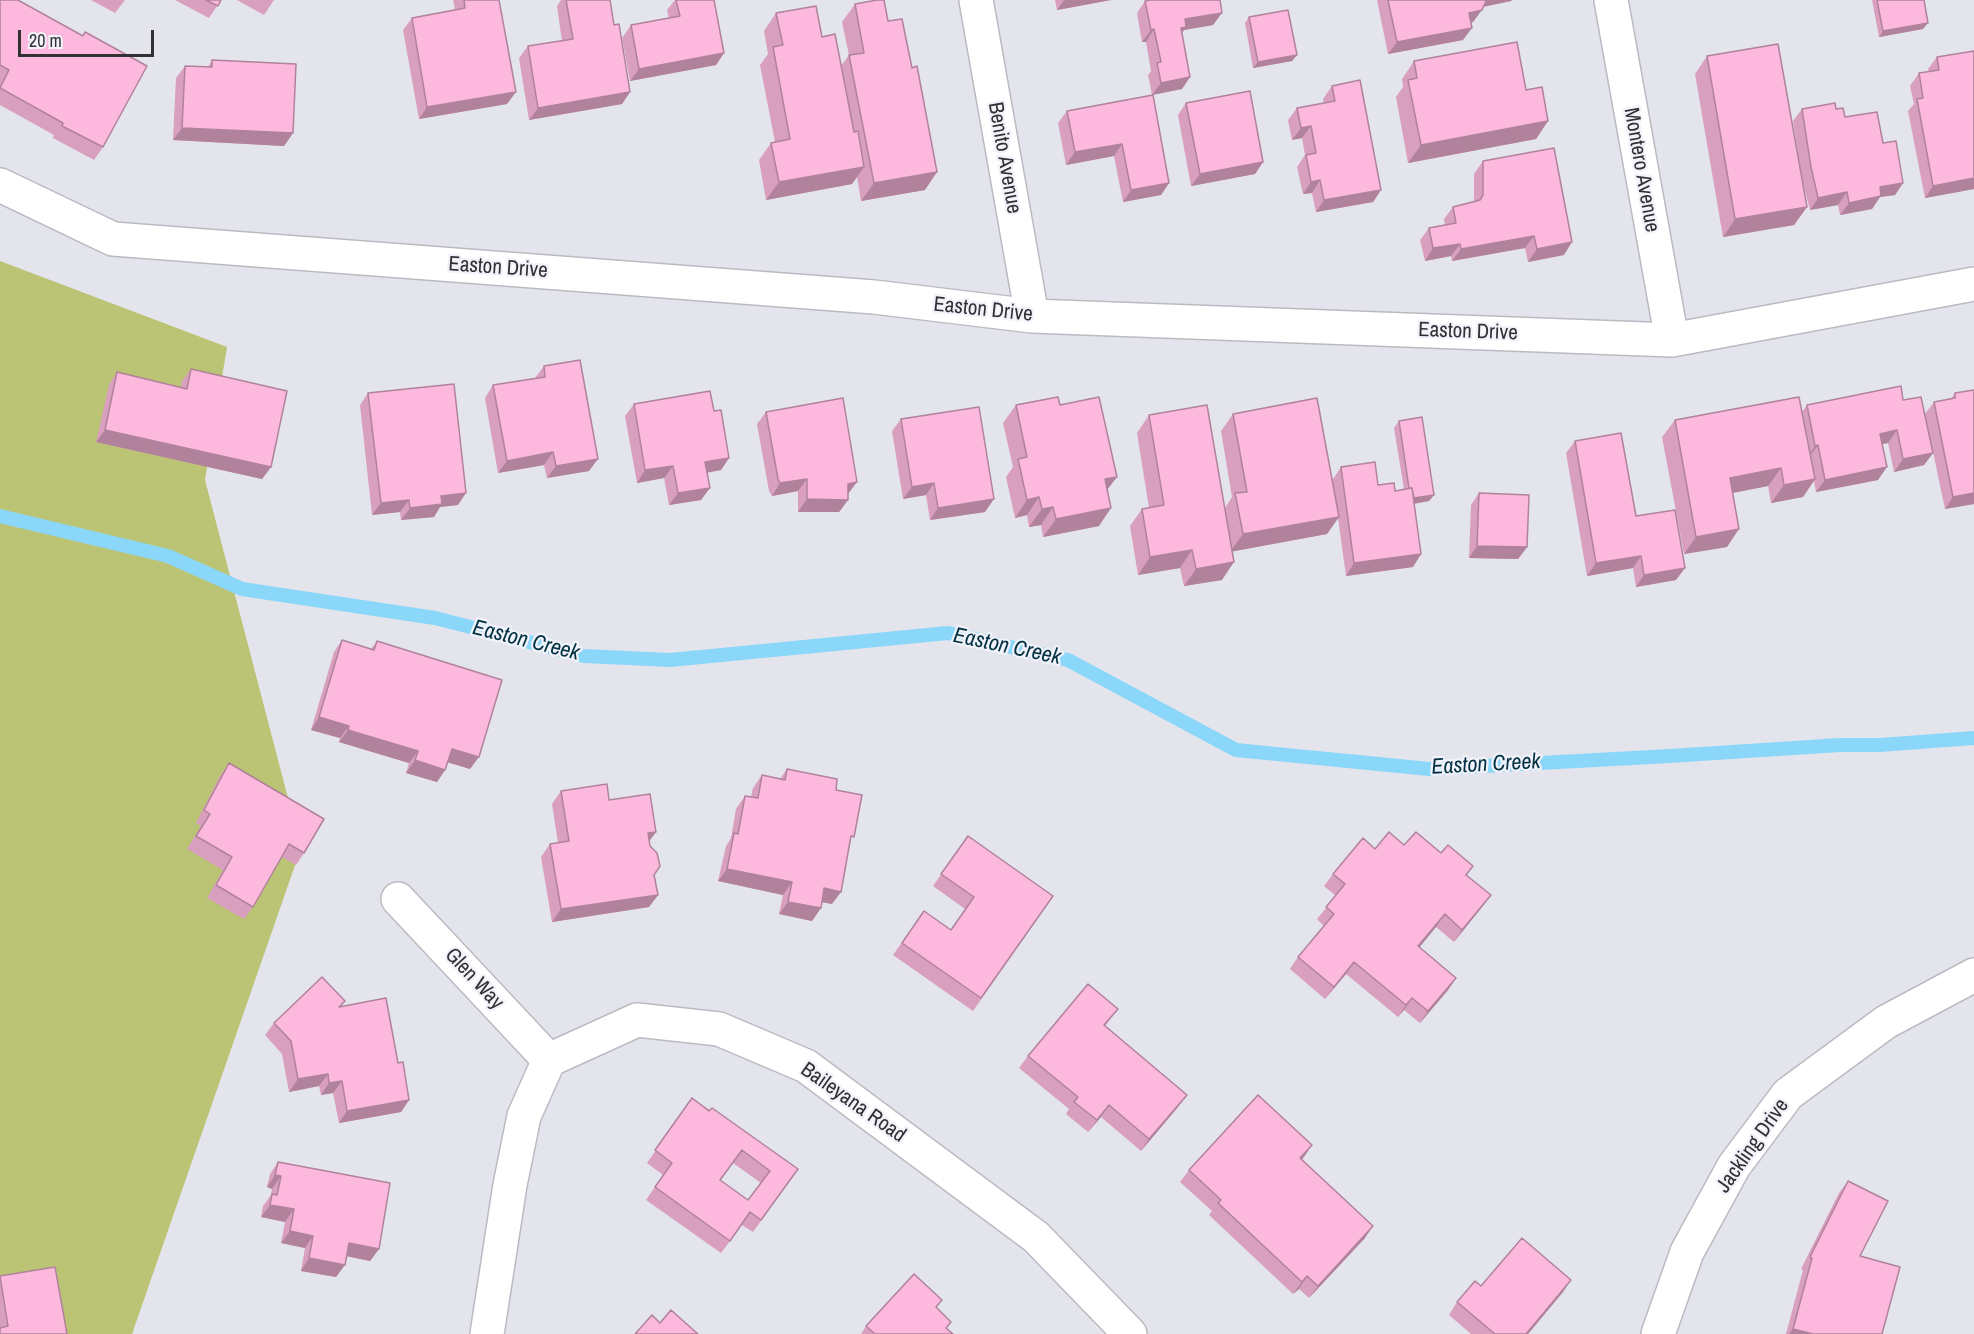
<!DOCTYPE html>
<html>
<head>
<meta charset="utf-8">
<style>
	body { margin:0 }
	#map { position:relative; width:1974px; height:1334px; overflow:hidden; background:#e4e4ec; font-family:"Archivo Narrow",sans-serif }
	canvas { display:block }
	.scale { position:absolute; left:18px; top:30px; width:136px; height:27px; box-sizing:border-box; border:3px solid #313134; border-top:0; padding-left:8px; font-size:18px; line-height:21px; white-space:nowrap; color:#313134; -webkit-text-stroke:4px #f1f2fa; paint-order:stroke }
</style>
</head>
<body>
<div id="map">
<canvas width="1974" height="1334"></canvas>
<div class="scale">20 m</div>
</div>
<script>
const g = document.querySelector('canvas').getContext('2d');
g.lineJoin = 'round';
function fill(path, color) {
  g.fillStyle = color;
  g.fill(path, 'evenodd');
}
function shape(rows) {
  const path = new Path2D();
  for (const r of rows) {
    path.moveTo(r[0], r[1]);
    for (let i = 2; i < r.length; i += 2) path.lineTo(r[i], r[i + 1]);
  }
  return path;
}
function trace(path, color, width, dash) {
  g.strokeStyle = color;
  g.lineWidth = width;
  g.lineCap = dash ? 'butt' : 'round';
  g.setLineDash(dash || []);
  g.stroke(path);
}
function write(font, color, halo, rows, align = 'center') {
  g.font = font + ' "Archivo Narrow",sans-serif';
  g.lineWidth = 4.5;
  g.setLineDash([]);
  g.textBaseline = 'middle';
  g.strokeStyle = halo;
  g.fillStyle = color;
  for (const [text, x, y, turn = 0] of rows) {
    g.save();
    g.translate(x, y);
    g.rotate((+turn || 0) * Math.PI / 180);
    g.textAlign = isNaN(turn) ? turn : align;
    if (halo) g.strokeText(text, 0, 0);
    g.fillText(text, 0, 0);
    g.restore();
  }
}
fill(shape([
	[0,261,227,347,205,480,301,848,132,1334,0,1334]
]), '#bac474');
trace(shape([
	[0,516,168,556,242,589,435,618,584,656,670,660,948,633,1068,660,1236,750,1429,769,1670,756,1840,745,1880,745,1974,738]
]), '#8bd7fa', 14);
const minor = shape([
	[976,0,1032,316],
	[1611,0,1672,340],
	[0,185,113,239,874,297,1032,316,1672,340,1974,284],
	[398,899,549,1060],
	[487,1334,510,1185,524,1116,549,1060,637,1020,719,1029,806,1066,1036,1237,1130,1334],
	[1658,1334,1687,1252,1734,1166,1788,1094,1886,1022,1974,975]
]);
trace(minor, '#babbc2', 36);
trace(minor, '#fff', 33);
fill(shape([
	[0,0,103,147,94,160,53,138,54,135,0,105],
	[91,0,125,0,115,13],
	[175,0,221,0,209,18],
	[237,0,274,0,264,15],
	[453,0,499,0,507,104,419,119,403,30,412,18,455,10],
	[561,0,610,0,614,25,630,92,622,104,529,120,519,58,528,46,562,41,557,6],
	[675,0,714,0,724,53,716,65,630,81,622,38,631,25,669,18,667,10],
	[1055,0,1111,0,1057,10],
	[1377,0,1512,0,1511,1,1483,7,1473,22,1471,22,1463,40,1388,54],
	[1872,0,1924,0,1923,29,1879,37],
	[1145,1,1213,25,1184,30,1182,33,1190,77,1182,89,1152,95,1148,75,1151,71,1146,42,1142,42,1137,13],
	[855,4,925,190,861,201,857,177,852,184,766,200,759,160,771,143,775,142,760,65,768,54,764,31,776,13,822,37,841,66,849,55,842,22],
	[1249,17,1297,55,1292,61,1253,68,1245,23],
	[1707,56,1807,207,1794,225,1723,237,1695,74],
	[1937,57,1974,189,1925,198,1908,111,1914,104,1910,86,1919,73,1929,72,1928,69],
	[212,60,293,133,284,146,173,140,176,78,185,66,208,67],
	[1414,61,1526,90,1548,121,1536,139,1408,163,1396,97,1403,87,1402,79],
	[1332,86,1381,190,1373,202,1316,212,1312,193,1303,194,1297,167,1305,155,1302,138,1292,140,1288,120,1297,108,1324,103,1323,99],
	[1153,95,1169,183,1161,195,1123,202,1114,156,1066,165,1058,123,1067,111],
	[1186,103,1263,162,1255,174,1191,186,1178,115],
	[1802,109,1845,117,1883,143,1903,183,1895,195,1880,197,1872,209,1840,215,1838,205,1810,210,1802,179,1793,121],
	[1483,161,1564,255,1528,262,1525,248,1452,261,1451,256,1425,261,1420,240,1429,228,1445,225,1444,219,1453,207,1474,201,1474,174],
	[544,366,589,471,547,478,544,465,498,473,485,398,493,385,535,378],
	[191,369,271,467,262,479,96,442,109,385,117,372,181,387,182,381],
	[1974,390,1974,504,1945,509,1925,414,1934,402,1951,399,1955,393],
	[368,393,458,505,440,507,434,517,401,520,400,512,372,515,360,405],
	[1903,400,1933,453,1924,465,1894,472,1888,443,1882,444,1878,480,1816,492,1814,481,1803,497,1771,503,1768,486,1732,493,1727,547,1684,554,1662,437,1675,420,1802,412,1807,405],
	[634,404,714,411,729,458,721,470,707,473,701,500,669,505,664,478,637,483,625,416],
	[1016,405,1060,405,1107,490,1099,526,1043,537,1041,525,1029,527,1027,515,1015,518,1006,477,1013,467,1003,423],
	[766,412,848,494,848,500,839,512,798,512,798,491,772,496,769,491,757,424],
	[1233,414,1333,479,1341,467,1378,485,1395,491,1404,489,1394,428,1399,421,1434,495,1429,501,1414,504,1421,554,1413,567,1346,576,1338,518,1327,534,1232,551,1222,580,1184,586,1180,568,1138,575,1130,526,1142,509,1149,508,1137,433,1149,415,1225,508,1232,497,1221,431],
	[901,419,985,512,930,520,926,495,903,499,892,431],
	[1575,441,1636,516,1676,580,1636,587,1633,568,1587,576,1566,453],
	[1479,493,1527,547,1518,559,1469,558,1471,505],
	[342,640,371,649,377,641,470,769,448,762,445,770,437,782,406,773,409,763,339,742,340,738,311,730,334,652],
	[229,763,304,853,296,865,282,857,253,907,244,919,207,898,223,870,187,849,201,826,196,823,220,776],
	[787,769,836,790,850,843,832,904,822,902,821,908,812,921,779,914,783,895,718,881,726,846,731,838,736,809,745,796,751,797,753,788,762,775,780,779],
	[561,791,609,800,656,832,649,841,658,895,649,907,552,922,541,857,550,844,558,843,552,804],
	[968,836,1053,896,973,1011,893,955,924,911,951,930,965,909,933,886],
	[1404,845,1467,875,1491,895,1482,907,1454,942,1436,927,1419,947,1456,978,1448,990,1420,1023,1404,1010,1398,1017,1346,974,1325,999,1290,969,1298,957,1324,926,1317,919,1336,896,1324,886,1333,874,1375,849],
	[345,1001,341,1006,398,1063,409,1100,401,1112,339,1123,333,1093,321,1095,319,1086,289,1092,282,1054,265,1035,274,1023],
	[1118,1009,1105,1026,1178,1107,1141,1151,1101,1117,1088,1132,1066,1114,1069,1109,1019,1068,1028,1056],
	[692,1098,798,1169,753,1232,742,1225,721,1253,646,1200,663,1175,647,1163],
	[733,1163,761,1183,748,1200,720,1180],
	[1312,1145,1302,1159,1365,1238,1309,1298,1299,1289,1293,1294,1209,1215,1212,1211,1180,1182,1189,1170],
	[278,1162,379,1249,370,1261,347,1256,336,1277,301,1271,305,1248,281,1243,285,1222,261,1217,263,1206,271,1195,272,1189,267,1187,270,1174],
	[1848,1181,1860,1256,1882,1334,1786,1334,1803,1270,1801,1269,1839,1193],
	[0,1276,67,1334,0,1334],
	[1563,1292,1528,1334,1471,1334,1449,1315,1457,1302],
	[936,1308,951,1322,947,1328,953,1334,861,1334,866,1326]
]), '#d99fbe');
fill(shape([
	[1064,0,1111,0,1057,10],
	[1482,0,1512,0,1511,1,1477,8],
	[1482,10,1473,22,1461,26,1469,13],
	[1222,13,1213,25,1184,30,1178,39,1172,40,1185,19],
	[1928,23,1923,29,1879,37,1883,31],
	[1472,28,1463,40,1388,54,1397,42],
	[1154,29,1146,42,1142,42,1151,30],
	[724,53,716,65,630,81,639,69],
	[1297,55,1292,61,1253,68,1258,62],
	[1190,77,1182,89,1152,95,1161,83],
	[516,92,507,104,419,119,427,107],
	[630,92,622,104,529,120,538,108],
	[1548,121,1536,139,1408,163,1421,145],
	[1311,126,1302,138,1292,140,1301,128],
	[182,128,293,133,284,146,173,140],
	[1122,144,1114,156,1066,165,1075,152],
	[1263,162,1255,174,1191,186,1200,174],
	[864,167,852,184,766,200,779,182],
	[937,172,925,190,861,201,874,183],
	[1974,178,1974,189,1925,198,1933,186],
	[1320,180,1312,193,1303,194,1311,182],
	[1169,183,1161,195,1123,202,1131,190],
	[1903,183,1895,195,1880,197,1872,209,1840,215,1849,203,1880,187],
	[1381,190,1373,202,1316,212,1324,200],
	[1847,192,1838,205,1810,210,1818,198],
	[1807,207,1794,225,1723,237,1735,219],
	[1534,236,1525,248,1452,261,1461,249],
	[1572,242,1564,255,1528,262,1537,249],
	[1460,244,1451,256,1425,261,1433,248],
	[105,430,271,467,262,479,96,442],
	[1897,430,1888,443,1871,446,1880,434],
	[1818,445,1809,457,1807,458,1815,446],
	[553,452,544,465,498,473,507,461],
	[1933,453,1924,465,1894,472,1903,459],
	[729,458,721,470,697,474,705,462],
	[598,459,589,471,547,478,556,466],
	[673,466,664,478,637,483,645,470],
	[1887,467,1878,480,1816,492,1825,480],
	[1781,468,1768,486,1717,496,1730,478],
	[1117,477,1104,494,1105,479],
	[807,479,798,491,772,496,780,483],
	[1815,479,1803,497,1771,503,1784,485],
	[857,482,848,494,848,484],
	[934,483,926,495,903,499,912,487],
	[710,488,701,500,669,505,678,493],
	[466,493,458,505,440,507,434,517,401,520,410,508,441,496],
	[1974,493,1974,504,1945,509,1953,497],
	[1434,495,1429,501,1406,505,1411,499],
	[1039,497,1027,515,1015,518,1027,500],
	[807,499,848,500,839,512,798,512],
	[994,499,985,512,930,520,938,508],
	[409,500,400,512,372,515,381,503],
	[1053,507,1041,525,1029,527,1042,509],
	[1111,508,1099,526,1043,537,1056,519],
	[1339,517,1327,534,1230,552,1243,534],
	[1739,529,1727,547,1684,554,1696,537],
	[1477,546,1527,547,1518,559,1469,558],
	[1192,550,1180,568,1138,575,1150,557],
	[1421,554,1413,567,1346,576,1354,563],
	[1641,556,1633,568,1587,576,1596,563],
	[1234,562,1222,580,1184,586,1196,569],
	[1685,568,1676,580,1636,587,1644,575],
	[319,717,349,726,340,738,311,730],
	[348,730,418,751,409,763,339,742],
	[452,749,479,757,470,769,443,761],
	[415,760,445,770,437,782,406,773],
	[656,832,647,844,648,833],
	[727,869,792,882,783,895,718,881],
	[824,888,841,892,832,904,816,901],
	[658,895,649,907,552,922,561,909],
	[1491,895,1482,907,1454,942,1462,930],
	[788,902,821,908,812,921,779,914],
	[1445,914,1436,927,1410,959,1418,946],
	[1354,962,1346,974,1325,999,1334,987],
	[1456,978,1448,990,1420,1023,1428,1011],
	[1412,998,1404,1010,1398,1017,1406,1005],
	[328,1074,319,1086,289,1092,298,1079],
	[342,1081,333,1093,321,1095,329,1083],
	[1187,1095,1178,1107,1141,1151,1149,1139],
	[409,1100,401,1112,339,1123,347,1111],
	[1109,1105,1101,1117,1088,1132,1097,1120],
	[1312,1145,1304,1157,1291,1170,1300,1158],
	[275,1175,281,1176,272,1189,267,1187],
	[270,1205,294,1209,285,1222,261,1217],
	[1373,1226,1365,1238,1309,1298,1318,1286],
	[290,1231,313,1236,305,1248,281,1243],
	[349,1243,379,1249,370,1261,341,1255],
	[309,1258,345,1265,336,1277,301,1271],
	[1307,1276,1299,1289,1293,1294,1302,1282],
	[1571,1280,1563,1292,1528,1334,1526,1334],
	[1793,1329,1813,1334,1789,1334]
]), '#b0829b');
const building = shape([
	[0,0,18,0,83,36,85,32,147,66,103,147,62,126,63,123,0,88,9,70,0,65,0,0],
	[206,0,221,0,218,6,206,0],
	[464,0,499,0,516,92,427,107,412,18,465,8,464,0],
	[566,0,610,0,614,25,619,24,630,92,538,108,528,46,573,39,566,0],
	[676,0,714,0,724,53,639,69,631,25,680,16,676,0],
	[877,0,884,0,888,21,902,19,912,68,917,66,937,172,874,183,849,55,864,53,855,4,877,0],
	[1151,0,1220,0,1222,13,1185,19,1186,27,1181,28,1190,77,1161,83,1157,63,1161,62,1154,29,1151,30,1145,1,1151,0],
	[1388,0,1486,0,1486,1,1482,10,1469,13,1472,28,1397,42,1388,0],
	[1877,0,1924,0,1928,23,1883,31,1877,0],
	[816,6,822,37,835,34,854,132,858,131,864,167,779,182,771,143,790,139,773,47,783,45,776,13,816,6],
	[1288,10,1297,55,1258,62,1249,17,1288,10],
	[1517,42,1526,90,1542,87,1548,121,1421,145,1408,80,1417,78,1414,61,1517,42],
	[1778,44,1807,207,1735,219,1707,56,1778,44],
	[1974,51,1974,178,1933,186,1917,99,1923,98,1919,73,1939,70,1937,57,1974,51],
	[212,60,296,64,293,133,182,128,185,66,212,67,212,60],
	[1360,80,1381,190,1324,200,1320,180,1311,182,1306,155,1316,153,1311,126,1301,128,1297,108,1335,101,1332,86,1360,80],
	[1250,91,1263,162,1200,174,1186,103,1250,91],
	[1153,95,1169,183,1131,190,1122,144,1075,152,1067,111,1153,95],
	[1835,103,1836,109,1843,108,1845,117,1877,112,1883,143,1896,141,1903,183,1880,187,1881,196,1849,203,1847,192,1818,198,1811,167,1802,109,1835,103],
	[1554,148,1572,242,1537,249,1534,236,1461,249,1460,244,1433,248,1429,228,1456,223,1453,207,1480,200,1483,195,1483,161,1554,148],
	[580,360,598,459,556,466,553,452,507,461,493,385,545,377,544,366,580,360],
	[191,369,287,391,271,467,105,430,117,372,187,389,191,369],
	[454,384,466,493,441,496,442,504,410,508,409,500,381,503,368,393,454,384],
	[1901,386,1903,400,1921,397,1933,453,1903,459,1897,430,1880,434,1887,467,1825,480,1818,445,1815,446,1807,405,1901,386],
	[1974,390,1974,493,1953,497,1934,402,1955,398,1955,393,1974,390],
	[710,391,714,411,721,410,729,458,705,462,710,488,678,493,673,466,645,470,634,404,710,391],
	[1058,397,1060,405,1099,397,1117,477,1105,479,1111,508,1056,519,1053,507,1042,509,1039,497,1027,500,1018,459,1027,457,1016,405,1058,397],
	[1799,397,1815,479,1784,485,1781,468,1730,478,1739,529,1696,537,1675,420,1799,397],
	[843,398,857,482,848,484,848,500,807,499,807,479,780,483,778,479,766,412,843,398],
	[1317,398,1339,517,1243,534,1235,493,1247,492,1233,414,1317,398],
	[1207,405,1234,562,1196,569,1192,550,1150,557,1142,509,1164,505,1149,415,1207,405],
	[979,407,994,499,938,508,934,483,912,487,901,419,979,407],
	[1422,417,1434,495,1414,498,1412,488,1409,488,1399,421,1422,417],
	[1621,433,1636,516,1675,510,1685,568,1644,575,1641,556,1596,563,1575,441,1621,433],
	[1375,462,1378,485,1394,483,1395,491,1412,488,1421,554,1354,563,1341,467,1375,462],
	[1479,493,1529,495,1527,547,1477,546,1479,493],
	[342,640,374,650,377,641,502,680,479,757,452,749,445,770,415,760,418,751,348,730,349,726,319,717,342,640],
	[229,763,324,819,304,853,289,844,253,907,216,885,232,857,196,836,210,814,204,810,229,763],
	[787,769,837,779,836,790,862,795,854,837,851,836,841,892,824,888,821,908,788,902,792,882,727,869,734,833,738,834,745,796,758,798,762,775,785,780,787,769],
	[607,784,609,800,650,794,656,832,648,833,650,846,657,853,660,866,654,875,658,895,561,909,550,844,569,841,561,791,607,784],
	[1389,832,1404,845,1416,832,1441,853,1448,845,1473,866,1466,875,1491,895,1462,930,1445,914,1418,946,1456,978,1428,1011,1412,998,1406,1005,1354,962,1334,987,1298,957,1334,914,1326,907,1345,884,1333,874,1363,838,1375,849,1389,832],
	[968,836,1053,896,981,998,902,943,924,911,951,930,974,897,941,874,968,836],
	[322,977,345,1001,339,1007,386,998,398,1063,403,1062,409,1100,347,1111,342,1081,329,1083,328,1074,298,1079,291,1041,274,1023,322,977],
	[1088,984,1118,1009,1104,1025,1187,1095,1149,1139,1109,1105,1097,1120,1074,1102,1078,1097,1028,1056,1088,984],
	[1258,1095,1312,1145,1300,1158,1373,1226,1318,1286,1307,1276,1302,1282,1218,1203,1221,1200,1189,1170,1258,1095],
	[692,1098,709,1111,712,1108,798,1169,761,1220,750,1212,730,1241,655,1187,672,1163,655,1150,692,1098],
	[742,1150,770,1171,748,1200,720,1180,742,1150],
	[278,1162,390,1183,379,1249,349,1243,345,1265,309,1258,313,1236,290,1231,294,1209,270,1205,272,1194,277,1195,281,1176,275,1175,278,1162],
	[1848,1181,1888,1201,1860,1256,1900,1267,1882,1334,1813,1334,1793,1329,1812,1258,1810,1257,1848,1181],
	[1522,1238,1571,1280,1526,1334,1495,1334,1457,1302,1475,1281,1481,1286,1522,1238],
	[55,1267,67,1334,0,1334,0,1328,8,1326,0,1276,55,1267],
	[914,1274,942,1300,936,1307,951,1322,946,1328,953,1334,875,1334,866,1326,914,1274],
	[671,1310,698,1334,635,1334,652,1315,660,1323,671,1310]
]);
fill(building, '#fcb9dd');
trace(building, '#b0829b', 1.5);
write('21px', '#313134', '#f1f2fa', [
	["Benito Avenue",1004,158,80],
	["Montero Avenue",1641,170,80],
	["Easton Drive",498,268,4],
	["Easton Drive",983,310,6],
	["Easton Drive",1468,332,2],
	["Glen Way",474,979,47],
	["Baileyana Road",853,1103,35],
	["Jackling Drive",1753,1146,-55]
]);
write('italic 22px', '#013142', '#f1f2fa', [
	["Easton Creek",526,641,14],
	["Easton Creek",1007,647,12],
	["Easton Creek",1486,765,-3]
]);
</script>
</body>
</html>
